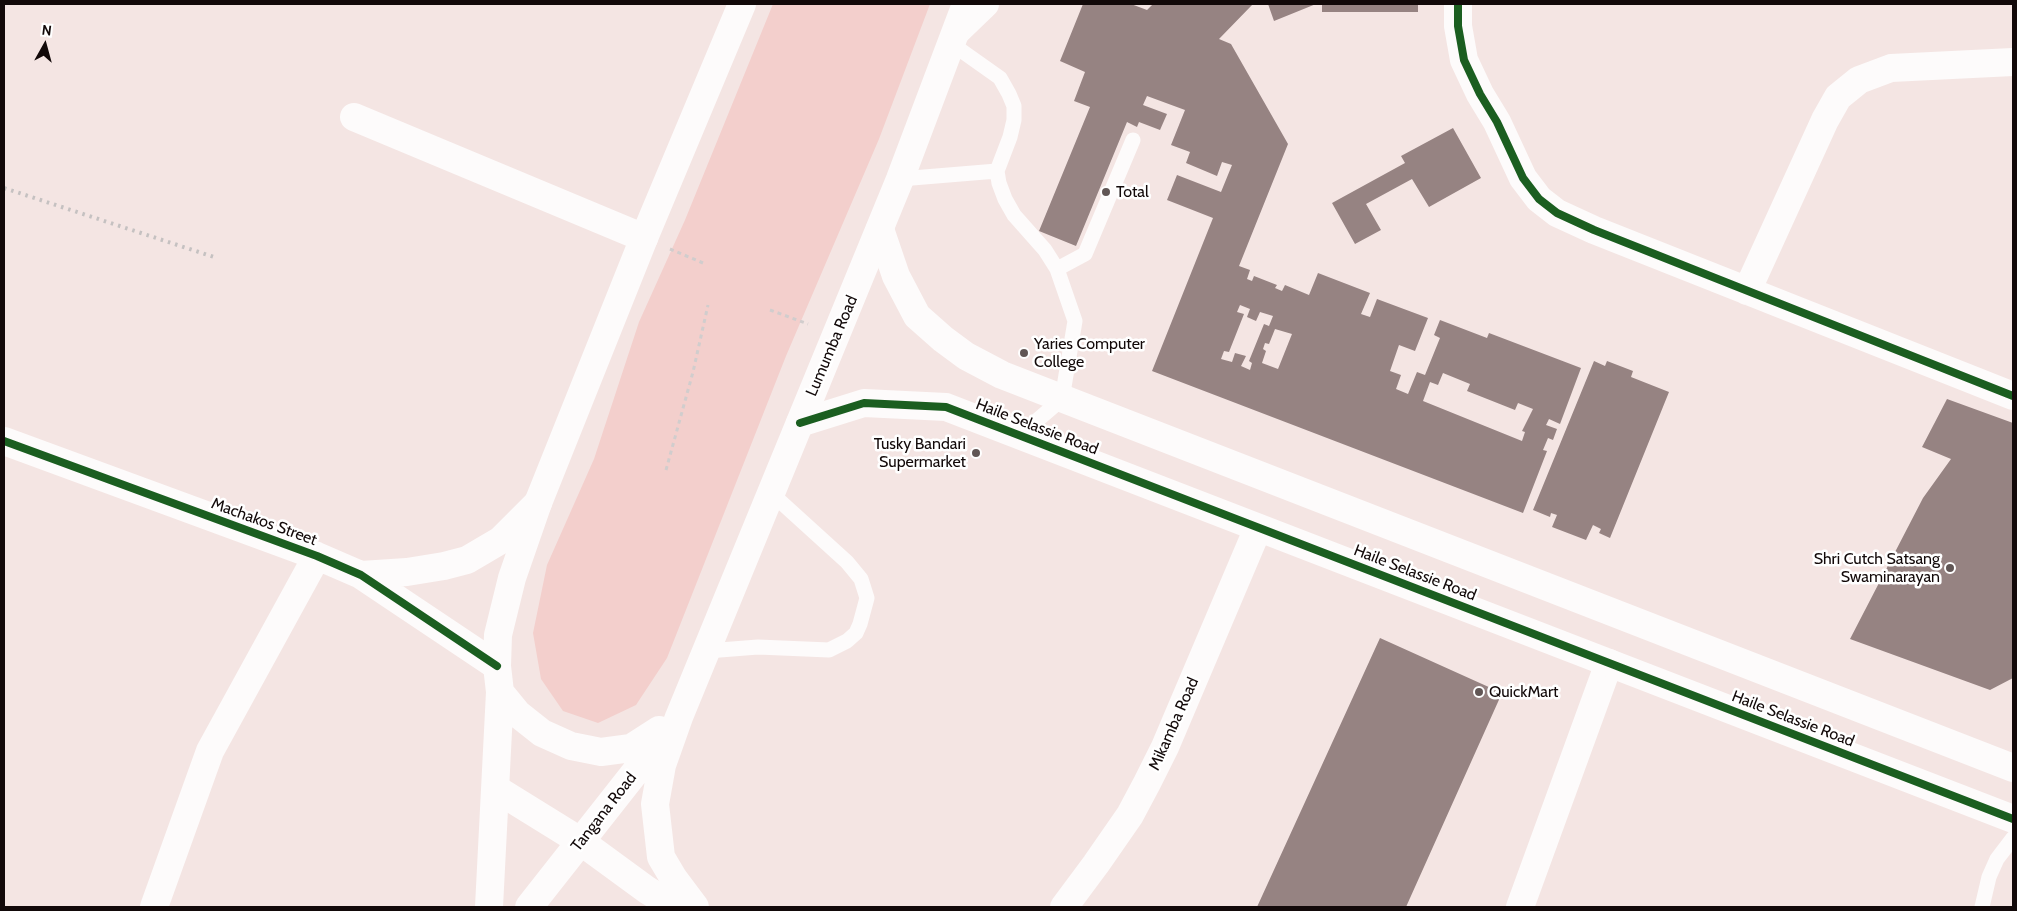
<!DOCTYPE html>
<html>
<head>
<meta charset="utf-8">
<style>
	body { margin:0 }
	#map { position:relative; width:2017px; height:911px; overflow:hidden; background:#f4e5e3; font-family:Cabin,sans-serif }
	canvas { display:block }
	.frame { position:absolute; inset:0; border:5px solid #120909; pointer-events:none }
	.north { position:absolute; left:20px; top:20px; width:50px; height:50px; -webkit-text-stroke:4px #fff; paint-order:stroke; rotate:7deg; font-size:14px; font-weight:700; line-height:20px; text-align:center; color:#120909 }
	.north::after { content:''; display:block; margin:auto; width:18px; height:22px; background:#120909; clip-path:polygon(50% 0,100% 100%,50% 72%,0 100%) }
</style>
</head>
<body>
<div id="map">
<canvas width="2017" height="911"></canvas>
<div class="frame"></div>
<div class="north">N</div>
</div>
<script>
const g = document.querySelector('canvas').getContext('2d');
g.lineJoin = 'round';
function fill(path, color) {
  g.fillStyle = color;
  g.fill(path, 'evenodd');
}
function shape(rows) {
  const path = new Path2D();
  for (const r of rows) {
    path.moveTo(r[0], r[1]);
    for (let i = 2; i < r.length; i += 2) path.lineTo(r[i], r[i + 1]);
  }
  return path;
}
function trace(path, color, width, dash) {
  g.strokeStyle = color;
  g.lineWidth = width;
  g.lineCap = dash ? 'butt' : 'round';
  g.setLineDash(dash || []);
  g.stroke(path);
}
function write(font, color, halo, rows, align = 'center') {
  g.font = font + ' Cabin,sans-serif';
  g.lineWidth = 5;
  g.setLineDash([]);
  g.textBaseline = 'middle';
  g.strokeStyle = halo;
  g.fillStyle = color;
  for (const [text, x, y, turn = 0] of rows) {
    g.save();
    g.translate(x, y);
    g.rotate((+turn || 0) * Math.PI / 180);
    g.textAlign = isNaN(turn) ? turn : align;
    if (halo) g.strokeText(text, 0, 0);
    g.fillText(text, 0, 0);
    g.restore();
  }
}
fill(shape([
	[773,4,930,4,879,139,786,356,667,658,636,705,598,723,563,711,541,679,533,633,547,565,594,459,639,322,685,220]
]), '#f3cfcc');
fill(shape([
	[1083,4,1131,4,1147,10,1153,4,1253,4,1219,39,1231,44,1288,144,1239,266,1250,270,1247,279,1252,281,1254,276,1277,285,1275,288,1282,291,1285,285,1309,295,1318,273,1370,293,1361,314,1370,317,1377,299,1428,318,1415,351,1399,345,1390,371,1401,375,1396,389,1408,394,1417,372,1425,375,1440,338,1434,335,1440,320,1487,338,1489,333,1581,368,1560,424,1549,419,1546,425,1557,429,1553,440,1548,438,1543,450,1547,451,1523,513,1152,371,1213,218,1167,200,1177,175,1221,192,1232,165,1222,162,1217,176,1186,163,1190,152,1171,145,1185,110,1147,96,1143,105,1167,114,1160,130,1139,122,1137,127,1127,122,1076,246,1039,231,1090,107,1074,101,1085,72,1060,61],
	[1240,305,1250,309,1247,317,1256,321,1260,312,1273,316,1269,326,1264,324,1249,361,1252,363,1250,370,1241,366,1246,356,1235,353,1232,362,1221,359,1224,351,1229,352,1244,314,1237,312],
	[1275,329,1292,334,1278,369,1262,363,1266,351,1263,349,1265,343,1269,344],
	[1443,373,1470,384,1467,391,1515,410,1518,403,1533,409,1522,431,1525,432,1522,441,1423,401,1430,382,1438,385],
	[1268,4,1316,4,1274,21],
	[1322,4,1418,4,1418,12,1322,12],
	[1453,128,1481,178,1429,207,1412,179,1366,204,1381,230,1355,244,1332,203,1405,163,1401,156],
	[1594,361,1605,366,1607,361,1633,371,1631,377,1669,392,1610,538,1599,533,1601,529,1593,525,1586,540,1552,527,1557,515,1551,513,1550,517,1533,510],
	[1947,399,2013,423,2013,678,1990,690,1850,639,1923,498,1951,459,1922,447],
	[1380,638,1502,693,1406,907,1257,907]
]), '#968382');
trace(shape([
	[670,249,703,263],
	[770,310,808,324],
	[666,470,693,372,708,305]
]), '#d1cdcd', 3, [4, 4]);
trace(shape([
	[952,44,1000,78,1009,94,1014,106,1014,120,1010,137,997,171,999,183,1005,199,1014,215,1045,250,1057,269,1075,321,1062,399,1020,435],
	[900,179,997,171],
	[1057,269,1085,254,1133,140],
	[707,651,758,647,829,650,847,641,856,633,860,624,867,598,861,579,847,562,771,493],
	[1982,907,1989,877,1997,859,2013,838]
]), '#fdfbfb', 15);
trace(shape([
	[1458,4,1458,26,1464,60,1480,94,1497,122,1523,178,1539,199,1557,213,1594,230,2013,396],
	[354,117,644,238],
	[1747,291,1825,120,1838,97,1859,80,1891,68,2013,62],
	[4,441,317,556,361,575,497,666],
	[361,575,407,572,444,566,467,560,501,540,538,503],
	[496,789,580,841,647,890,675,907],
	[154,907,210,751,317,556],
	[1064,907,1096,864,1130,815,1147,783,1165,747,1258,528],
	[1520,907,1609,663]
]), '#fdfbfb', 28);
trace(shape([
	[958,30,985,4],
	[880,229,896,276,917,316,943,339,966,356,1002,375,2013,768],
	[800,423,864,403,946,407,2013,819]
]), '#fdfbfb', 28);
trace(shape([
	[500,692,518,714,542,733,571,746,601,752,631,748,659,730],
	[489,907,500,692,497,666,498,635,512,578,538,503,644,238,742,4],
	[529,907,666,733],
	[695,907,674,879,661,857,655,804,662,765,679,717,900,179,966,4]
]), '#fdfbfb', 28);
trace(shape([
	[4,188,217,258]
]), '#c5c1c1', 4, [2.5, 5]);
trace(shape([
	[1458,4,1458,26,1464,60,1480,94,1497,122,1523,178,1539,199,1557,213,1594,230,2013,396],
	[800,423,864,403,946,407,2013,819],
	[4,441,317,556,361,575,497,666]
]), '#1b5e20', 8);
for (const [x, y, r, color] of [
	[1106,192,5,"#615655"],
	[1024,353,5,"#615655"],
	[976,453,5,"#615655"],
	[1950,568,5,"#615655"],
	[1479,692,5,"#615655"]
]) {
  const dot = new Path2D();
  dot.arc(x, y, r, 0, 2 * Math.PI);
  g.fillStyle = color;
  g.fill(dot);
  trace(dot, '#fff', 2);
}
write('16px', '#120909', '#fff', [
	["Total",1116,192],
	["Yaries Computer",1034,344],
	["College",1034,362],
	["Tusky Bandari",966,444,"right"],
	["Supermarket",966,462,"right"],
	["Shri Cutch Satsang",1940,559,"right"],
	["Swaminarayan",1940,577,"right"],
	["QuickMart",1489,692]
], 'left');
write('16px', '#120909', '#fff', [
	["Lumumba Road",832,346,-67],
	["Haile Selassie Road",1037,427,21],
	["Machakos Street",264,522,20],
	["Haile Selassie Road",1415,573,21],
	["Haile Selassie Road",1793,719,21],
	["Mikamba Road",1174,724,-66],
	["Tangana Road",604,812,-52]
]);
</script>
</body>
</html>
